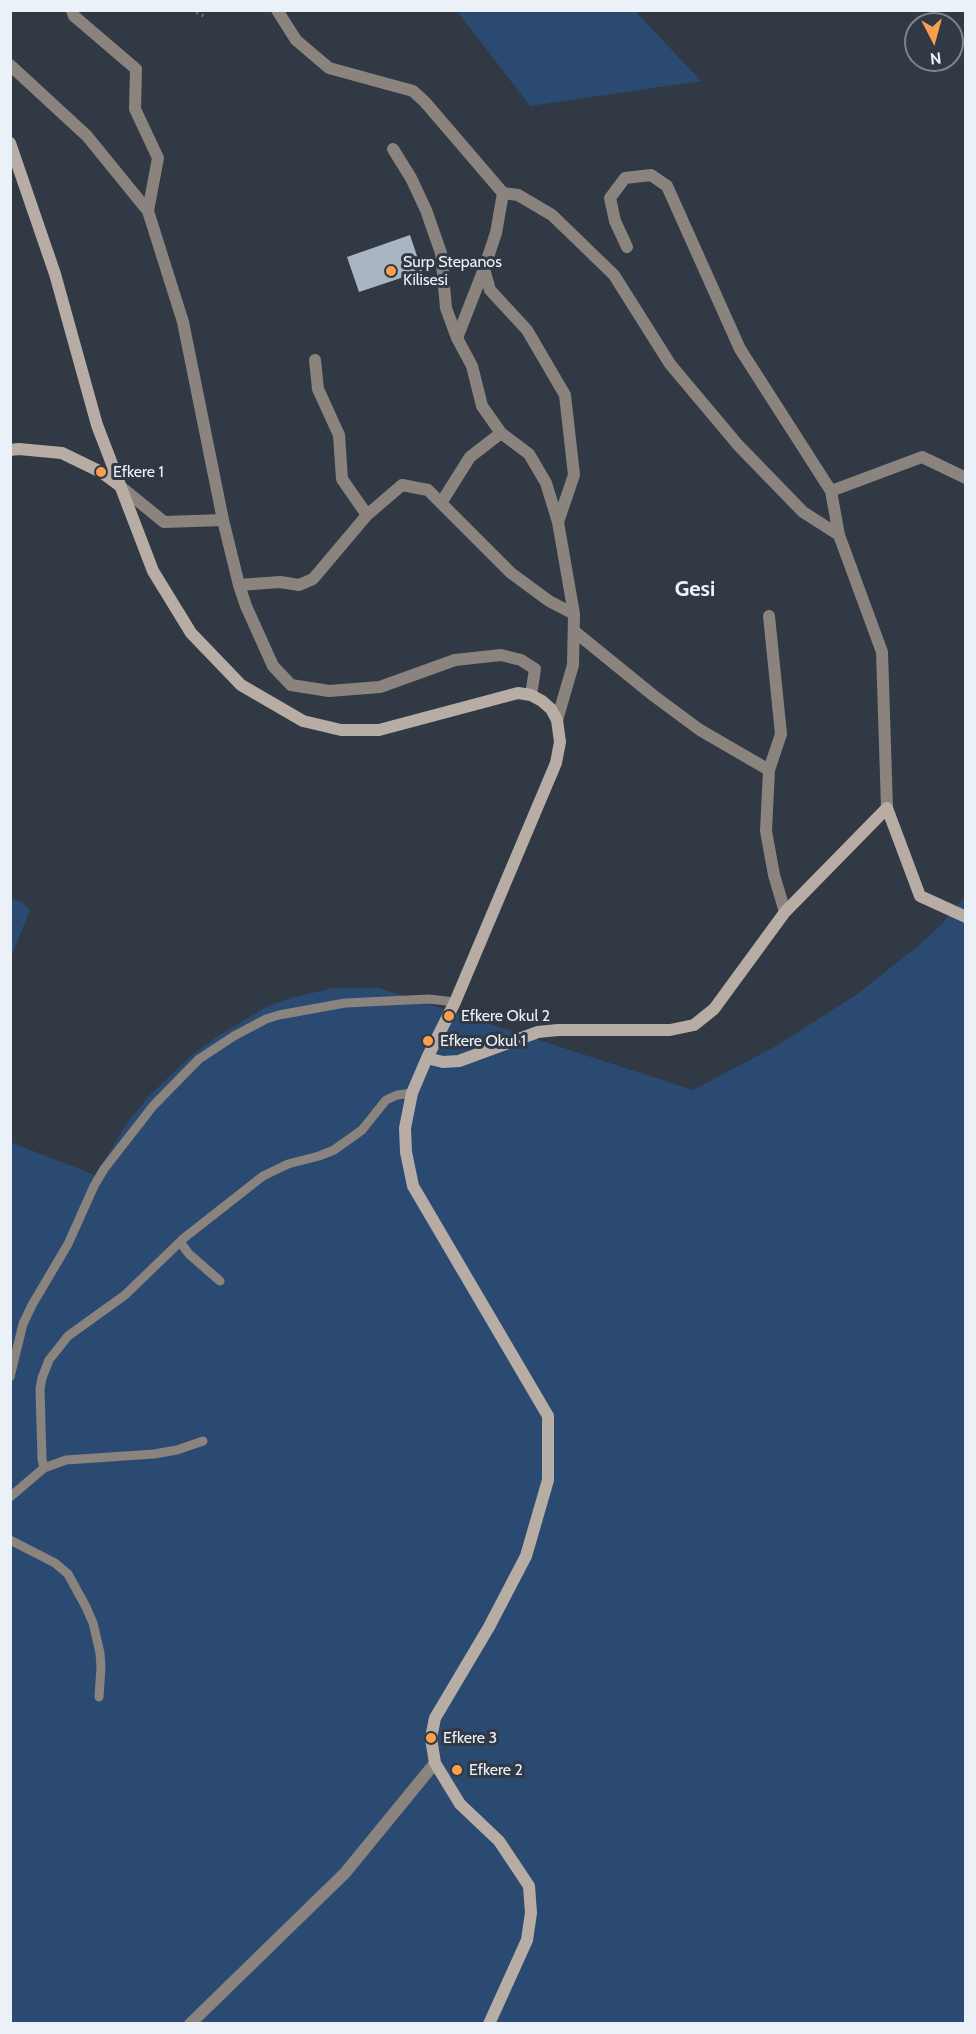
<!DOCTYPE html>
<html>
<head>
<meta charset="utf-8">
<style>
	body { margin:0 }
	#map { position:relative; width:976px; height:2034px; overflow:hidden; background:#303944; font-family:Cabin,sans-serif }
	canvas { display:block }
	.frame { position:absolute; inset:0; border:12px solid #ebf1f9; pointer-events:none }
	.north { position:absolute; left:904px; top:12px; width:60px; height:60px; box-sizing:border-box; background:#303944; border:2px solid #7b838c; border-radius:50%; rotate:174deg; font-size:16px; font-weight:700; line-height:24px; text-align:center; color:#ebf1f9 }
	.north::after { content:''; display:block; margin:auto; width:21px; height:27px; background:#f99f4d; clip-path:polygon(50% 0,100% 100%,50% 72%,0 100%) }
</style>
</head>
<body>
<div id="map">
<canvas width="976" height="2034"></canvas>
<div class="frame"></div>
<div class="north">N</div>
</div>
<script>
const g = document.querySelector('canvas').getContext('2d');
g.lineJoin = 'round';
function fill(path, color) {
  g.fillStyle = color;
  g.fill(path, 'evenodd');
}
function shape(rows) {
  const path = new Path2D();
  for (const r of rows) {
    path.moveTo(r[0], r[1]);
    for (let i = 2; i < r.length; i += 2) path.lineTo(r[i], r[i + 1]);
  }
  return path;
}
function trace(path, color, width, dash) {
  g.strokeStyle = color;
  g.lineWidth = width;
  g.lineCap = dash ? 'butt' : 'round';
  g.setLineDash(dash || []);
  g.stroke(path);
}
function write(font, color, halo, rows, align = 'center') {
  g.font = font + ' Cabin,sans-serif';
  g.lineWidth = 6;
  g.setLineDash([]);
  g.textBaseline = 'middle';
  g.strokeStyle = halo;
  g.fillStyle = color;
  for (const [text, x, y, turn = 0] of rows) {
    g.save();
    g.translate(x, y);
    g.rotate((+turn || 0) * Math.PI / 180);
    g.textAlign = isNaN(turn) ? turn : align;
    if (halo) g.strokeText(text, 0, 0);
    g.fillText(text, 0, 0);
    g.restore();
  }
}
fill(shape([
	[457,11,635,11,701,81,530,106],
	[965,897,965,2023,11,2023,10,1142,95,1175,128,1122,147,1098,191,1056,215,1038,266,1007,287,999,333,988,379,988,693,1090,776,1046,856,995,918,946,941,925],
	[10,899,20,901,30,910,11,957]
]), '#2b4a72');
fill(shape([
	[410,235,422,271,359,292,347,257]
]), '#aab5c3');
trace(shape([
	[191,10,204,16]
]), '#78808a', 3, [1.5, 4.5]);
trace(shape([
	[180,1242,189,1254,220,1281],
	[10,1377,23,1324,32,1305,68,1244,94,1186,104,1169,153,1106,199,1059,234,1036,266,1019,279,1015,345,1003,429,999,455,1002],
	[44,1468,42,1459,40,1389,42,1378,49,1360,68,1336,125,1295,184,1238,263,1176,288,1164,319,1156,334,1150,362,1130,386,1100,397,1095,412,1093],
	[10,1497,44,1468,66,1460,154,1454,177,1450,203,1441],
	[10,1540,55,1563,68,1574,86,1607,93,1623,100,1653,101,1667,99,1697]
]), '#8a837e', 9);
trace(shape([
	[72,10,74,16,136,69,135,109,158,158,148,211],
	[277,10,296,40,329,68,413,91,425,102,503,193,518,195,552,215,614,275,670,364,738,445,803,512,839,535],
	[10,65,87,136,148,211,183,322,223,520,239,585,246,606,273,666,291,685,329,691,380,687,455,660,501,655,521,660,535,669,531,695],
	[393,149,411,178,426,210,441,253,446,308,457,338,472,366,482,406,501,433,529,454,546,483,558,522],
	[503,193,496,233,484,269,490,290,527,330,565,395,574,475,558,522,574,614,573,665,557,720],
	[627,247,615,221,610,198,625,178,651,175,667,186,740,349,831,491,839,535,882,652,887,808],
	[457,338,484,269],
	[315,360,318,389,339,435,342,479,367,515],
	[121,487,164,522,223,520],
	[831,491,922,457,966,478],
	[441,503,470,457,501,433],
	[239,585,280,582,299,585,313,579,367,515,402,485,428,490,511,573,549,601,574,614],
	[769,616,781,734,769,770],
	[574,631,654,696,700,730,769,770,766,831,774,875,785,912],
	[190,2024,345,1873,435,1763]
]), '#8a837e', 12);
trace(shape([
	[10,143,55,274,97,425,153,571,191,633,241,685,303,721,341,730,379,730,518,693,531,695,542,701,551,709,557,720,560,742,556,763,455,1002,427,1058,412,1093,405,1128,406,1152,413,1186,548,1416,548,1480,526,1556,489,1627,435,1718,431,1738,435,1763,460,1804,499,1841,529,1886,531,1913,527,1940,489,2024],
	[10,450,19,449,62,453,101,472,120,486],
	[427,1058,443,1062,459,1061,538,1032,558,1030,670,1030,694,1025,714,1009,785,912,887,808,920,896,966,917]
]), '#b8ada5', 12);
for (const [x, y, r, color] of [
	[391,271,6,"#f99f4d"],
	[101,472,6,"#f99f4d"],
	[449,1016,6,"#f99f4d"],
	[428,1041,6,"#f99f4d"],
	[431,1738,6,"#f99f4d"],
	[457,1770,6,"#f99f4d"]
]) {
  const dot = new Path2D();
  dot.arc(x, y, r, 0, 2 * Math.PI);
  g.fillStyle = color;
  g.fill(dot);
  trace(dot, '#303944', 2);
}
write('16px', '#ebf1f9', '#303944', [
	["Surp Stepanos",403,262],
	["Kilisesi",403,280],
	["Efkere 1",113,472],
	["Efkere Okul 2",461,1016],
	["Efkere Okul 1",440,1041],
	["Efkere 3",443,1738],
	["Efkere 2",469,1770]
], 'left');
write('bold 22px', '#ebf1f9', '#303944', [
	["Gesi",695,590]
]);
</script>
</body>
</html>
